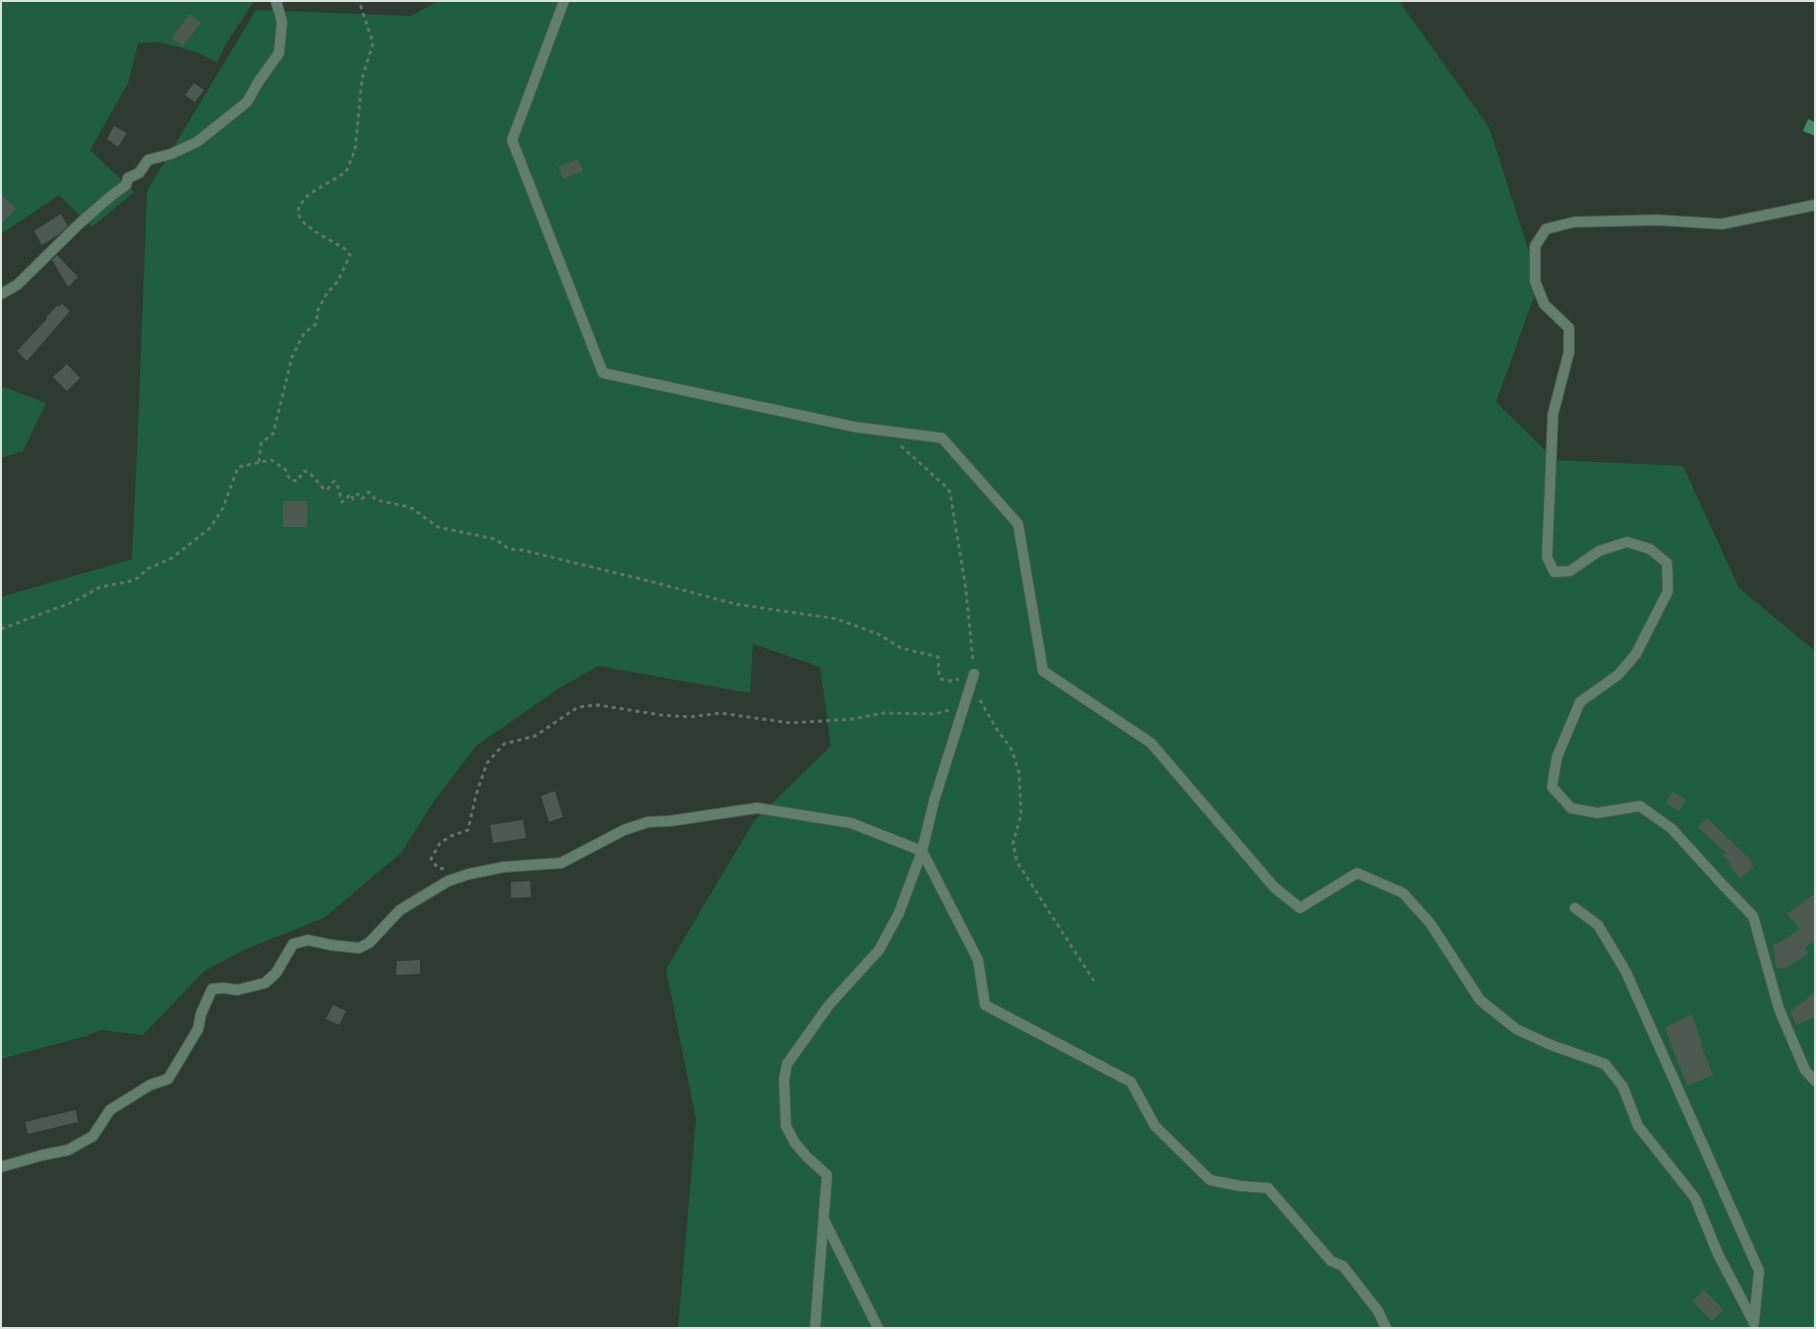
<!DOCTYPE html>
<html>
<head>
<meta charset="utf-8">
<style>
	body { margin:0 }
	#map { position:relative; width:1816px; height:1329px; overflow:hidden; background:#2d3b33; font-family:Commissioner,sans-serif }
	canvas { display:block }
	.frame { position:absolute; inset:0; border:2px solid #dae3de; pointer-events:none }
</style>
</head>
<body>
<div id="map">
<canvas width="1816" height="1329"></canvas>
<div class="frame"></div>
</div>
<script>
const g = document.querySelector('canvas').getContext('2d');
g.lineJoin = 'round';
function fill(path, color) {
  g.fillStyle = color;
  g.fill(path, 'evenodd');
}
function shape(rows) {
  const path = new Path2D();
  for (const r of rows) {
    path.moveTo(r[0], r[1]);
    for (let i = 2; i < r.length; i += 2) path.lineTo(r[i], r[i + 1]);
  }
  return path;
}
function trace(path, color, width, dash) {
  g.strokeStyle = color;
  g.lineWidth = width;
  g.lineCap = dash ? 'butt' : 'round';
  g.setLineDash(dash || []);
  g.stroke(path);
}
fill(shape([
	[1,1,254,1,226,44,217,62,196,52,159,42,138,43,128,83,90,150,134,192,92,227,59,195,1,234],
	[438,1,1399,1,1489,127,1539,283,1496,402,1555,460,1683,466,1739,588,1815,651,1815,1328,678,1328,696,1120,666,969,754,821,831,746,820,667,753,644,750,693,598,666,558,689,476,746,432,804,401,853,324,918,244,950,204,971,143,1035,101,1030,86,1036,1,1059,1,597,132,559,139,405,147,191,256,10,411,16],
	[1,386,46,403,23,451,1,458]
]), '#1f5e42');
fill(shape([
	[1808,119,1815,122,1815,136,1803,131]
]), '#418b67');
fill(shape([
	[190,14,201,23,183,46,171,38],
	[194,83,204,90,195,102,185,95],
	[114,126,127,133,118,147,107,139],
	[578,159,583,171,563,179,558,167],
	[1,194,16,209,1,224],
	[61,214,68,226,58,235,42,245,34,231],
	[57,255,78,277,68,287,52,260],
	[62,304,70,311,27,361,17,351,47,319,46,317,57,306,58,307],
	[67,364,80,378,67,391,53,377],
	[283,501,307,501,307,527,283,527],
	[555,791,563,817,549,822,541,796],
	[1673,791,1686,800,1679,811,1666,803],
	[1707,818,1753,862,1751,863,1754,867,1740,879,1729,865,1731,864,1723,855,1726,853,1698,827],
	[523,820,526,838,493,843,490,825],
	[530,881,531,897,511,898,511,882],
	[1815,893,1815,946,1811,942,1805,948,1808,954,1788,967,1776,969,1773,944,1779,943,1800,929,1787,914],
	[420,960,420,974,396,975,397,961],
	[1815,992,1815,1017,1796,1025,1790,1012],
	[333,1005,346,1011,339,1025,326,1019],
	[1692,1014,1702,1044,1701,1045,1713,1075,1687,1086,1665,1028],
	[76,1110,78,1122,28,1134,25,1122],
	[1704,1290,1724,1310,1712,1321,1692,1301]
]), '#4c5a52');
const minor = shape([
	[564,1,512,140,603,373,855,427,942,438,1018,524,1043,671,1151,743,1274,887,1300,908,1357,873,1403,893,1430,923,1480,1000,1516,1029,1551,1045,1605,1064,1623,1087,1638,1126,1695,1198,1718,1254,1754,1323],
	[1815,205,1722,224,1657,220,1574,222,1546,229,1535,246,1535,281,1544,304,1569,328,1569,352,1553,414,1547,557,1554,572,1570,571,1599,551,1627,542,1650,549,1667,563,1668,591,1636,654,1618,675,1580,702,1557,757,1552,787,1571,808,1597,813,1640,806,1672,829,1721,883,1753,916,1779,1009,1805,1070,1815,1081],
	[1,294,17,285,79,224,111,196,126,185,128,178,139,173,148,160,171,154,197,142,247,102,259,81,279,53,282,22,276,1],
	[1575,908,1598,925,1626,972,1759,1271,1754,1322],
	[1,1167,43,1155,68,1150,93,1136,110,1110,150,1085,168,1079,198,1029,201,1014,212,989,224,988,237,990,265,983,276,973,293,944,308,940,331,945,359,948,369,943,400,910,448,881,469,874,504,867,561,863,624,830,648,822,670,821,757,808,851,823,922,851,978,960,985,1005,1131,1082,1155,1126,1210,1180,1240,1186,1268,1188,1331,1261,1343,1266,1378,1311,1386,1328],
	[824,1220,878,1328],
	[815,1328,827,1175,807,1157,795,1143,786,1126,784,1080,787,1064,829,1005,879,950,899,913,922,851,934,801,974,674]
]);
trace(minor, '#4c5952', 12);
trace(shape([
	[901,446,944,485,950,492,966,590,973,662],
	[259,462,261,443,273,434,292,357,304,333,316,324,318,310,327,293,338,281,350,255,345,249,316,232,304,223,298,214,299,206,309,194,346,172,355,150,362,79,373,43,359,1],
	[1,629,73,602,100,587,127,582,138,578,147,569,172,558,210,528,223,508,238,467,271,460,285,469,290,480,297,481,304,471,309,472,323,488,327,490,334,481,338,487,342,502,351,494,353,499,358,494,362,499,369,492,376,500,410,507,438,527,495,539,509,549,522,550,649,581,735,604,837,619,878,634,901,648,938,657,939,676,941,679,949,681,959,679],
	[980,700,996,728,1012,750,1019,773,1021,815,1013,843,1017,862,1094,981],
	[444,869,438,868,431,859,440,843,451,836,468,830,476,795,487,763,504,744,535,736,578,707,598,705,661,715,689,717,720,713,791,723,853,719,884,713,935,714,950,710]
]), '#65726b', 3, [4, 4]);
trace(minor, '#617e6e', 10);
</script>
</body>
</html>
